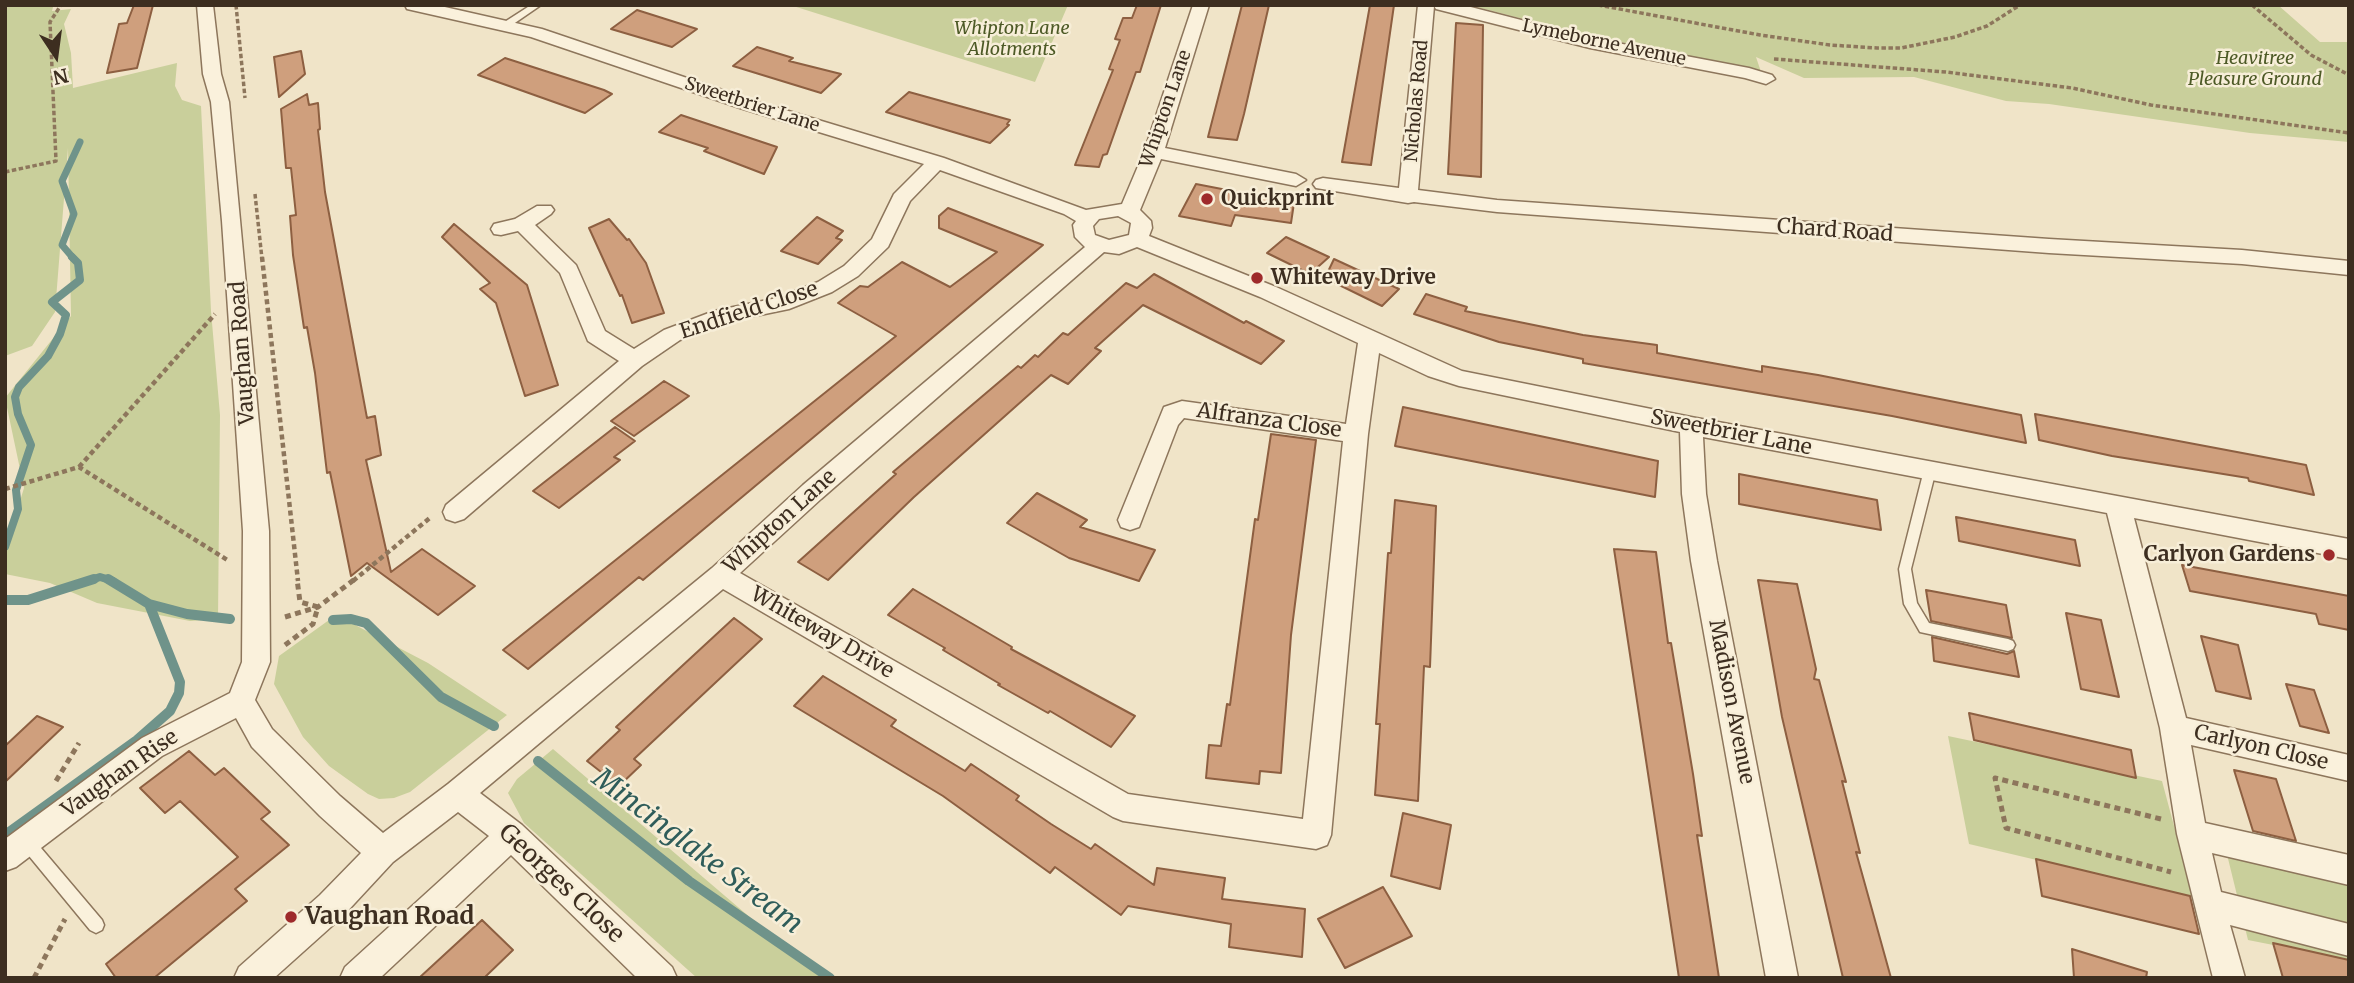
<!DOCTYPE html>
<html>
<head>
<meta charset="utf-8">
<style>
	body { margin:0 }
	#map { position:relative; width:2354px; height:983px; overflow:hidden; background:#f0e4c8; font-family:Merriweather,serif }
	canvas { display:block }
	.frame { position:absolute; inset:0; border:7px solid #3d2e20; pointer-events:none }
	.north { position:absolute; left:21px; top:21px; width:70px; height:70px; -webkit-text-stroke:5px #f7eed8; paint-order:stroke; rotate:167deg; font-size:19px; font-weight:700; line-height:28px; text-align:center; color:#3d2e20 }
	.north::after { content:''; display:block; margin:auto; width:24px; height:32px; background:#3d2e20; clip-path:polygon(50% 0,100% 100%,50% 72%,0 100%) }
</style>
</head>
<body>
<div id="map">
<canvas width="2354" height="983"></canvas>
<div class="frame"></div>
<div class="north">N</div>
</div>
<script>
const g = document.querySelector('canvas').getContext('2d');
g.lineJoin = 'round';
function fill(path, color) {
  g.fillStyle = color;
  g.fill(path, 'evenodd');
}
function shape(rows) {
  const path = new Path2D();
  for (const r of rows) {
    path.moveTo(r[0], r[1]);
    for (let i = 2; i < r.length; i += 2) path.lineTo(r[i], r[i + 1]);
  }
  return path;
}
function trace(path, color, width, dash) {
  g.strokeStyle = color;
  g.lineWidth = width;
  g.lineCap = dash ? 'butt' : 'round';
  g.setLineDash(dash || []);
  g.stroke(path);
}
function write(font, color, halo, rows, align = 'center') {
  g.font = font + ' Merriweather,serif';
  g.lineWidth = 5;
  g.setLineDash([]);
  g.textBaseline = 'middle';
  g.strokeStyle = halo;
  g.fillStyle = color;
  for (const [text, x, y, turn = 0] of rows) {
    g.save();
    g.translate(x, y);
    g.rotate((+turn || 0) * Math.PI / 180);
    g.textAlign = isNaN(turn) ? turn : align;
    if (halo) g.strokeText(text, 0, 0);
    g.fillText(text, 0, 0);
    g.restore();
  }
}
fill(shape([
	[5,5,43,5,53,7,52,11,71,9,64,24,71,53,73,88,177,63,175,86,182,100,201,106,211,311,220,415,218,619,190,621,97,603,50,583,5,574,8,540,24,488,5,398,71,316,68,148,55,312,32,346,5,356],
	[790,5,1068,5,1035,82],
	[1469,5,2278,5,2320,42,2349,42,2349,142,2250,133,2049,104,2006,101,1914,77,1804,78,1756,57,1761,72,1578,33],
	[336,615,428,663,507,715,410,792,394,798,379,799,368,794,329,766,303,737,274,684,279,656],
	[1948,736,2162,781,2193,897,1969,844],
	[553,749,821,978,697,978,524,823,508,793,517,779],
	[2220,826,2349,858,2349,960,2248,940]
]), '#c9cf9b');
trace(shape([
	[74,259,62,245,74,214,62,181,80,142]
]), '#6f938a', 7);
trace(shape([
	[5,547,18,509,16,490,31,445,18,414,15,397,19,387,48,356,60,334,66,315,52,302,80,280,78,263,72,257],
	[88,581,100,577,113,581]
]), '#6f938a', 8);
trace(shape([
	[108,579,149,604,187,614,230,619],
	[5,600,28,600,94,579],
	[333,620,351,619,366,623,441,697,494,726],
	[538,761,689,881,830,978],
	[5,835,137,740,170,711,179,693,180,682,149,604]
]), '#6f938a', 10);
const building = shape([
	[134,5,153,5,137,68,107,73,119,24,127,23,134,5],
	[1137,5,1161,5,1140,72,1136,72,1107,154,1103,155,1099,167,1075,165,1113,70,1109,69,1120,40,1115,39,1123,18,1132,18,1137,5],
	[1242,5,1269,5,1244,114,1237,140,1208,137,1242,5],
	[1370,5,1394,5,1371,165,1342,162,1370,5],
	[637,10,697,29,672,47,611,29,637,10],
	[1456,23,1483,25,1481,177,1448,174,1456,23],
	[757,47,793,58,789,61,841,74,821,93,733,66,757,47],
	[301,51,305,74,279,97,274,57,301,51],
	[505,58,604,90,612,94,585,113,478,75,505,58],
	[909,92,1010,120,1007,124,1009,125,990,143,886,112,909,92],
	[307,94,309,105,318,103,320,129,318,130,325,192,367,418,375,416,381,455,366,460,391,572,422,549,475,586,438,615,367,563,351,576,330,472,327,473,315,373,307,327,304,328,293,255,290,216,296,215,291,168,286,168,281,109,307,94],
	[681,115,777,147,764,174,704,151,708,148,659,132,681,115],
	[1196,184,1294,203,1291,223,1235,215,1231,226,1179,216,1196,184],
	[948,208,1043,245,643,580,639,577,528,669,503,650,896,336,838,303,860,286,868,287,902,262,950,287,997,252,939,228,939,216,948,208],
	[817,217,843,231,836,238,842,240,818,264,781,251,817,217],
	[609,219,627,240,629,239,646,263,664,313,632,323,622,295,620,296,589,228,609,219],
	[454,224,527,285,558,385,525,396,496,303,480,289,490,283,442,237,454,224],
	[1286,237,1329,257,1310,274,1267,253,1286,237],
	[1334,259,1399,289,1382,306,1325,278,1334,259],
	[1154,274,1244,323,1246,321,1284,341,1261,364,1143,305,1095,348,1101,351,1068,384,1051,375,914,497,828,580,798,562,896,474,893,472,1018,366,1021,368,1035,355,1038,357,1063,333,1068,335,1126,283,1137,288,1154,274],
	[1426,294,1467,307,1465,311,1583,335,1657,345,1657,353,1762,372,1762,366,1818,375,2021,415,2026,443,1892,416,1583,363,1583,359,1499,342,1414,314,1426,294],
	[664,381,689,396,634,436,611,421,664,381],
	[1403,407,1658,461,1655,497,1395,446,1403,407],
	[2035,414,2306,465,2314,495,2249,481,2248,478,2112,456,2039,440,2035,414],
	[615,427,635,441,614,457,620,460,559,508,533,491,615,427],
	[1271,434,1316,440,1291,635,1281,773,1260,771,1259,784,1206,778,1209,745,1221,746,1227,704,1230,705,1255,519,1258,520,1271,434],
	[1739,474,1877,500,1881,530,1739,504,1739,474],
	[1037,493,1087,520,1080,527,1155,550,1139,581,1069,558,1007,523,1037,493],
	[1395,500,1436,506,1430,667,1424,666,1418,801,1375,795,1380,724,1376,724,1388,553,1391,553,1395,500],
	[1956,517,2075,540,2080,566,1959,541,1956,517],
	[1614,549,1656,552,1668,643,1671,643,1693,774,1702,836,1697,835,1719,978,1679,978,1614,549],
	[2182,565,2349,596,2349,630,2319,624,2316,614,2190,591,2182,565],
	[1758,580,1797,584,1816,669,1814,679,1819,680,1846,782,1842,781,1860,853,1856,852,1891,978,1843,978,1782,717,1758,580],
	[913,589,1012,647,1011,649,1135,716,1111,747,1050,711,1048,713,998,685,1000,684,943,650,945,648,888,615,913,589],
	[1926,590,2006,605,2012,638,1931,621,1926,590],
	[2066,613,2101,620,2119,697,2081,689,2066,613],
	[734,618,762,639,634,759,641,765,619,786,587,761,620,730,616,727,734,618],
	[2201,636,2238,645,2251,699,2216,691,2201,636],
	[1932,637,2007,654,2014,651,2019,677,1934,661,1932,637],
	[823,676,896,720,891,726,965,771,971,764,1019,796,1016,800,1051,824,1091,849,1095,844,1154,885,1157,868,1225,878,1222,899,1305,909,1302,957,1229,947,1231,924,1128,906,1121,915,1055,867,1050,873,943,796,794,706,823,676],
	[2286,684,2314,690,2329,733,2300,726,2286,684],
	[1969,713,2131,750,2136,778,1974,740,1969,713],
	[37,716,63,727,5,782,5,746,37,716],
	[189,751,215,775,224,768,270,812,261,819,289,845,235,889,247,901,154,978,116,978,106,964,238,857,180,801,165,813,140,788,189,751],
	[2234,770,2276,779,2296,841,2253,831,2234,770],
	[1403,813,1451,825,1440,889,1391,876,1403,813],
	[2036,859,2190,896,2199,934,2042,896,2036,859],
	[1383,887,1412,936,1345,968,1318,919,1383,887],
	[482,920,513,950,484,978,419,978,482,920],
	[2273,943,2349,960,2349,978,2283,978,2273,943],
	[2072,949,2147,972,2146,978,2074,978,2072,949]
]);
fill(building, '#cf9f7d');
trace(building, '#8d5f41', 2);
const lane = shape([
	[531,5,541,5,509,27,503,27,503,23,531,5],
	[1930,465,1936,470,1911,569,1917,603,1929,623,2008,639,2013,641,2015,645,2013,649,2008,651,1920,632,1904,604,1899,569,1924,470,1930,465],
	[25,833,30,835,102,920,104,925,102,930,96,933,90,930,20,845,17,840,20,835,25,833]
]);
const street = shape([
	[197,5,213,5,221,74,229,102,269,531,270,662,255,700,272,729,340,796,383,833,448,784,712,568,803,485,1085,247,1075,237,1073,225,1076,221,1064,214,940,170,910,201,888,247,858,276,832,292,789,309,726,322,680,340,642,366,464,519,455,522,446,519,443,512,446,505,619,361,588,341,560,273,518,231,501,235,494,234,491,229,494,224,515,219,537,206,551,206,554,210,551,214,535,225,576,265,605,331,634,349,664,330,714,311,777,298,818,282,844,266,872,239,894,194,924,164,740,108,531,37,407,9,405,5,436,5,542,29,752,100,944,158,1086,210,1122,204,1144,152,1193,5,1209,5,1165,148,1296,174,1306,180,1296,186,1161,159,1140,210,1151,221,1152,228,1149,236,1276,287,1462,371,1691,417,2349,539,2349,559,2134,518,2186,718,2349,755,2349,781,2191,745,2205,823,2349,855,2349,885,2212,853,2221,892,2349,924,2349,956,2230,925,2245,978,2213,978,2177,834,2160,728,2107,513,1703,437,1706,494,1717,561,1798,978,1766,978,1691,561,1682,494,1680,432,1459,386,1428,376,1379,353,1368,434,1331,835,1327,845,1316,849,1123,821,1113,817,723,589,480,793,522,825,672,967,677,978,637,978,511,855,380,978,340,978,345,967,489,836,458,812,393,862,342,917,274,978,234,978,239,967,320,895,361,853,320,816,252,747,236,718,162,756,16,867,5,871,5,839,142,738,230,693,242,662,243,531,222,221,211,102,203,74,197,5],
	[1118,216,1131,223,1129,235,1109,240,1095,235,1093,226,1099,219,1118,216],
	[1137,247,1260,297,1358,343,1346,424,1182,401,1164,407,1118,520,1121,527,1130,530,1139,527,1178,425,1184,418,1343,441,1303,819,1128,794,740,573,821,499,1104,252,1119,254,1137,247],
	[1418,5,1463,5,1591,38,1749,68,1772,75,1775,79,1766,84,1745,78,1590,48,1436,9,1434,6,1418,190,1497,200,2049,239,2242,250,2349,261,2349,275,2242,264,2049,253,1497,212,1414,202,1408,203,1316,188,1313,184,1316,180,1323,178,1399,188,1418,5]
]);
trace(lane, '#8d765c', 3);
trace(street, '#8d765c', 3);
trace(shape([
	[236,5,245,98],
	[1598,5,1760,35,1830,45,1877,48,1901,48,1955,37,1987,26,2020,5],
	[2252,5,2311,55,2349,75],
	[1774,59,1946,72,2072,88,2151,105,2349,133],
	[5,172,56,161,50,22,61,5],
	[255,194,262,259]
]), '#8d765c', 3.5, [4.5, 2.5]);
trace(shape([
	[262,257,298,581],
	[79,467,215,314],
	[5,489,79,467,229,561],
	[353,581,431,517]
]), '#8d765c', 4.5, [5, 3.5]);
trace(shape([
	[285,617,318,607,355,579],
	[285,645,313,624,318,607,300,602,297,579],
	[56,781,79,743],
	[2161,819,1995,778,2006,828,2171,872],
	[34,978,65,919]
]), '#8d765c', 5, [6, 4.5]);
fill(lane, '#faf1dc');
fill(street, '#faf1dc');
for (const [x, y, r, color] of [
	[1207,199,7,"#9e2a2b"],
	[1257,278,7,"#9e2a2b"],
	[2329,555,7,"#9e2a2b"],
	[291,917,7,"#9e2a2b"]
]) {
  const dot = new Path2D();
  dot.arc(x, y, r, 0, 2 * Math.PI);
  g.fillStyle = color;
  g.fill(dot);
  trace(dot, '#f7eed8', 2.5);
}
write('italic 18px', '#4d5a26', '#f7eed8', [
	["Whipton Lane",1012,29],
	["Allotments",1012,50],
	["Heavitree",2255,59],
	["Pleasure Ground",2255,80]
]);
write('18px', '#3d2e20', '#f7eed8', [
	["Lymeborne Avenue",1604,43,12],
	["Nicholas Road",1417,101,-85],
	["Sweetbrier Lane",752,105,18],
	["Whipton Lane",1166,109,-71]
]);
write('bold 21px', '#3d2e20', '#f7eed8', [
	["Quickprint",1221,199],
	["Whiteway Drive",1271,278],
	["Carlyon Gardens",2315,555,"right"]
], 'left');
write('21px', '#3d2e20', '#f7eed8', [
	["Chard Road",1835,231,4],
	["Endfield Close",749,311,-18],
	["Vaughan Road",243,353,-94],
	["Alfranza Close",1269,421,8],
	["Sweetbrier Lane",1731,433,11],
	["Whipton Lane",780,522,-42],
	["Whiteway Drive",822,633,30],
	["Madison Avenue",1731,702,79],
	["Carlyon Close",2261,748,13],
	["Vaughan Rise",120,774,-35]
]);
write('24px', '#3d2e20', '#f7eed8', [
	["Georges Close",561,884,43]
]);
write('bold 24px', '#3d2e20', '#f7eed8', [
	["Vaughan Road",305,917]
], 'left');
write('italic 28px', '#2f5d5a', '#f7eed8', [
	["Mincinglake Stream",697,852,37]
]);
</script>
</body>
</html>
